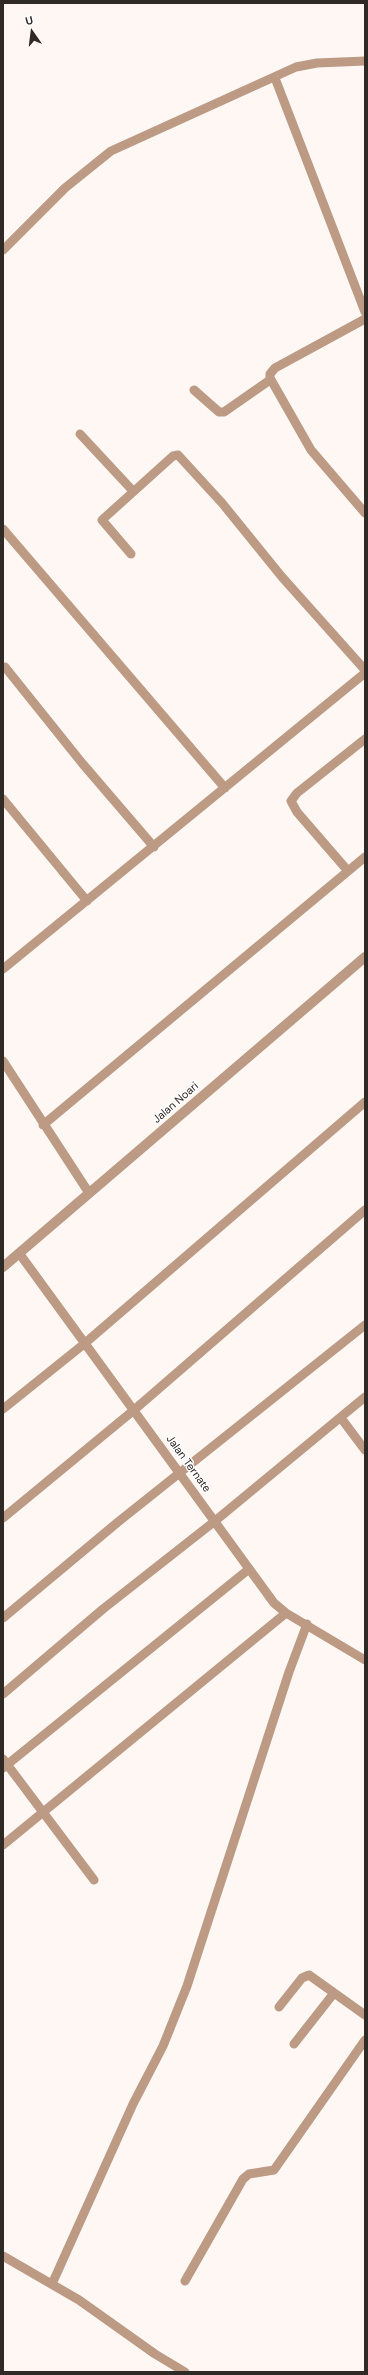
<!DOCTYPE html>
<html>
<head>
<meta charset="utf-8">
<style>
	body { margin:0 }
	#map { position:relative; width:368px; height:2375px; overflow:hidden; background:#fef7f3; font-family:"DM Sans",sans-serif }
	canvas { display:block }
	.frame { position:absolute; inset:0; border:4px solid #302a26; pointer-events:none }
	.north { position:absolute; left:12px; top:12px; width:40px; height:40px; -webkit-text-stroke:3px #fff; paint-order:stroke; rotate:346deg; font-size:11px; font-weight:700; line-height:16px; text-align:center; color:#302a26 }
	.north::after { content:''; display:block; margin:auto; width:14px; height:18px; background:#302a26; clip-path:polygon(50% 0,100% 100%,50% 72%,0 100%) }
</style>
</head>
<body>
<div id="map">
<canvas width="368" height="2375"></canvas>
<div class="frame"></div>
<div class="north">U</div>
</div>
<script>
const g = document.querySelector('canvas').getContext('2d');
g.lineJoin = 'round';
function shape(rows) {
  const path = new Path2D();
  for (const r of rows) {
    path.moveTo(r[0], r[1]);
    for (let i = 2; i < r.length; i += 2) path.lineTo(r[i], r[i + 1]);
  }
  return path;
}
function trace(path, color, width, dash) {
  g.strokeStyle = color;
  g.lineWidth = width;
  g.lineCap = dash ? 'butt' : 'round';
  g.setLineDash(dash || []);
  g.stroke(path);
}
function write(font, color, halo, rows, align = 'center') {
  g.font = font + ' "DM Sans",sans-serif';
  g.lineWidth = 3;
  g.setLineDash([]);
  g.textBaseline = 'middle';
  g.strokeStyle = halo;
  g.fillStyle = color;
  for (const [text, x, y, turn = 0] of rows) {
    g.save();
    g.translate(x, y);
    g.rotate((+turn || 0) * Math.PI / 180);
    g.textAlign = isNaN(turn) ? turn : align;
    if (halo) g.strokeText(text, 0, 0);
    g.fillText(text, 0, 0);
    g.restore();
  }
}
trace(shape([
	[275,78,365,312],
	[3,250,65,188,111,151,296,67,317,63,365,61],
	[365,319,275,368,270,374,270,378,311,450,365,513],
	[194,390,219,412,224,412,270,380],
	[80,434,133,491],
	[3,529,225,788],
	[131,554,102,520,173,456,178,455,222,503,282,577,365,670],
	[5,667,82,763,154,847],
	[3,799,87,901],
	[348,871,297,812,291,801,297,793,365,739],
	[3,969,365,673],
	[3,1061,89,1193],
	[43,1125,365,857],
	[19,1253,274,1603,286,1613,365,1660],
	[3,1409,84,1344,365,1102],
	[341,1418,365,1450],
	[3,1518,134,1410,365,1210],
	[3,1618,118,1522,365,1325],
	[3,1694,103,1609,215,1521,365,1397],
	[3,1759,94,1880],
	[3,1768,249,1569],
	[3,1845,286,1613],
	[279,2007,302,1978,309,1975,365,2015],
	[294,2044,334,1993],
	[3,2256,79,2300,155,2354,185,2372],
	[185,2281,243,2179,249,2174,274,2170,365,2040],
	[52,2284,133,2104,163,2046,187,1986,289,1672,307,1624]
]), '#bd9a84', 9);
trace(shape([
	[3,1267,365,957]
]), '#bd9a84', 10);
write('11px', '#302a26', '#fff', [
	["Jalan Noari",176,1103,-41],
	["Jalan Ternate",188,1464,54]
]);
</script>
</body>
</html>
